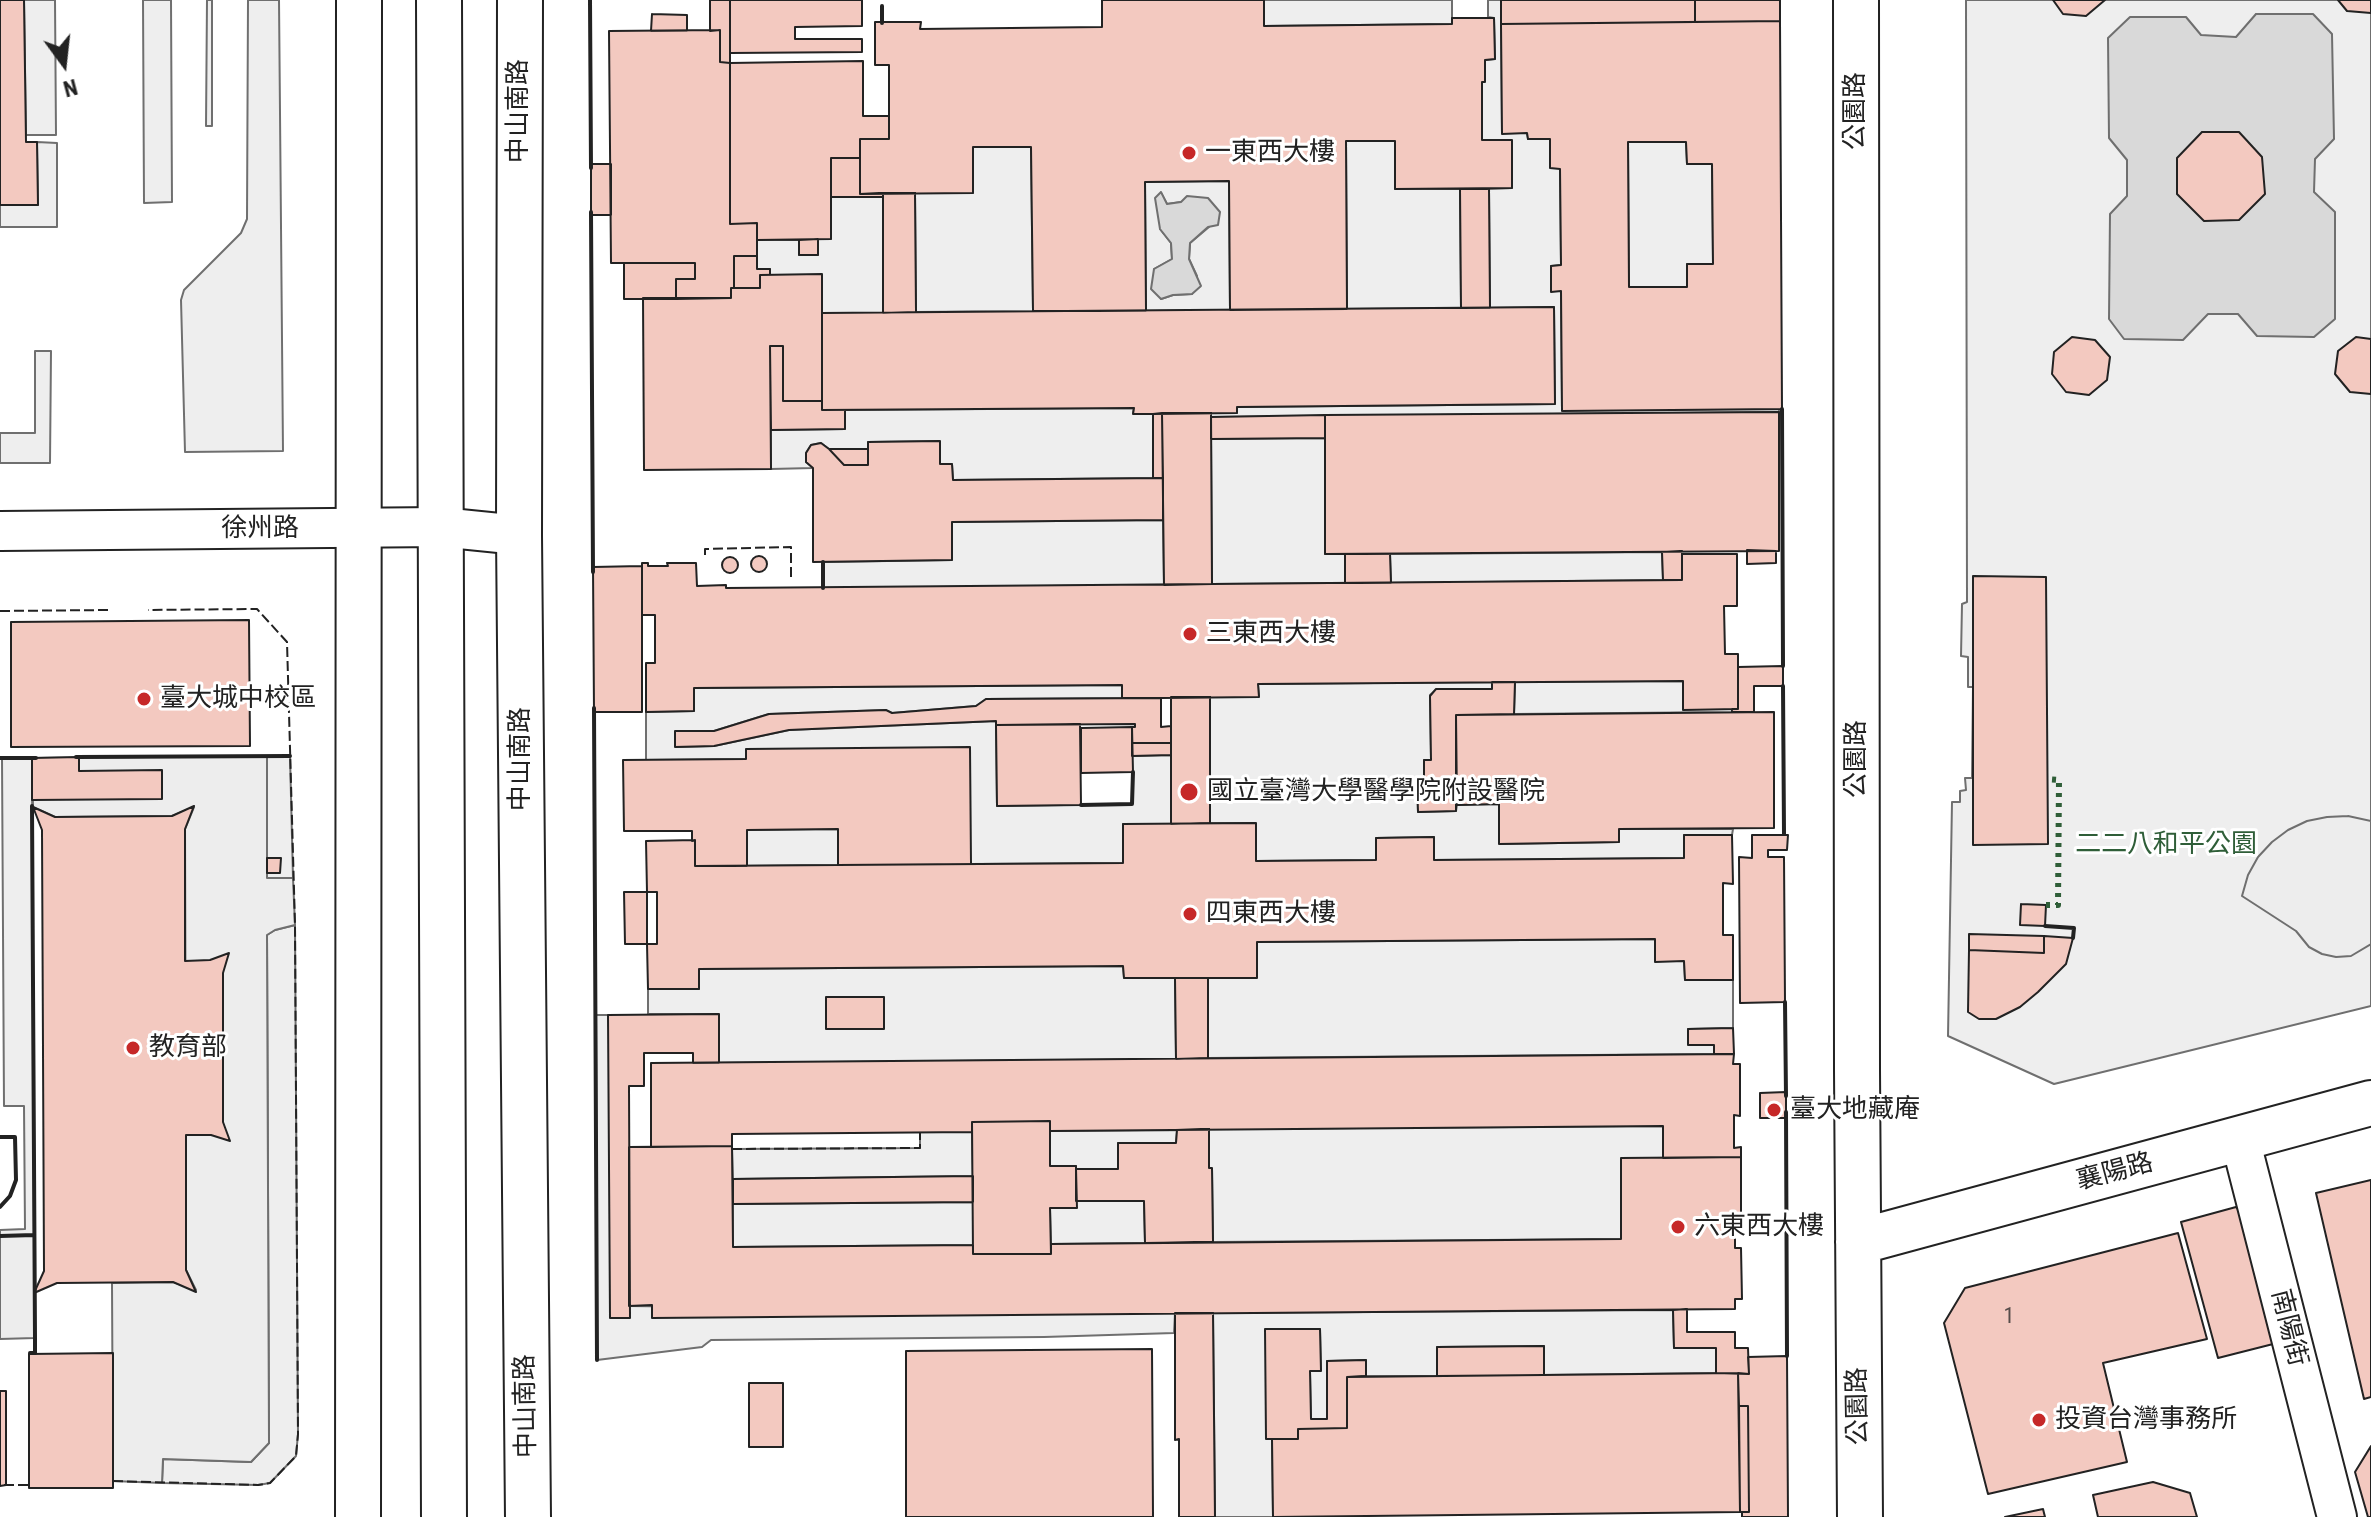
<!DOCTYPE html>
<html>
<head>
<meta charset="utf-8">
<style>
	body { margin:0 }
	#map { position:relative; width:2371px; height:1517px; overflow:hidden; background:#fff; font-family:"Roboto Condensed",sans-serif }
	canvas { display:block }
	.north { position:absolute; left:24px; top:24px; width:80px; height:80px; -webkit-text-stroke:6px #fff; paint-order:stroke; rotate:165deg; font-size:22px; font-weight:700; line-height:32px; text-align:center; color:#222 }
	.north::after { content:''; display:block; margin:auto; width:28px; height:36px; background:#222; clip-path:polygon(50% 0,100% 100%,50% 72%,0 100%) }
</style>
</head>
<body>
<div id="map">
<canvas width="2371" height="1517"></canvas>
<div class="north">N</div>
</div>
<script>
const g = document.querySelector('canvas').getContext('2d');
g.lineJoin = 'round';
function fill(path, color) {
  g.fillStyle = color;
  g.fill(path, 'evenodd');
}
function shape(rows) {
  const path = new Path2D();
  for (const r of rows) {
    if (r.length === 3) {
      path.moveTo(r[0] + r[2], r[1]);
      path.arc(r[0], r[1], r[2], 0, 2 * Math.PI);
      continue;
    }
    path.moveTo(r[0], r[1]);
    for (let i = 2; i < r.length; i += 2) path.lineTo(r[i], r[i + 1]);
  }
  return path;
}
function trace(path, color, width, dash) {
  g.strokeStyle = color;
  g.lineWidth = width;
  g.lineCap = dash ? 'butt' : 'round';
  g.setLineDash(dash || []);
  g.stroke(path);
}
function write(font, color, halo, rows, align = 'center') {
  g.font = font + ' "Roboto Condensed","Noto Sans TC",sans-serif';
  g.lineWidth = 6;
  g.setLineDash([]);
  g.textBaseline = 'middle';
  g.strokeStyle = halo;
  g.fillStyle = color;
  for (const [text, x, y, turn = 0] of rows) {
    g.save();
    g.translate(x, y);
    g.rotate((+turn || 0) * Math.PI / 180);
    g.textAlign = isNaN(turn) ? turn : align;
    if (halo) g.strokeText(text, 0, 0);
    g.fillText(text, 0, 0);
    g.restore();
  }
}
const green = shape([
	[24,0,55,0,56,135,26,135,24,0],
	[143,0,171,0,172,202,144,203,143,0],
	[207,0,212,0,212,126,206,126,207,0],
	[248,0,279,0,283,451,185,452,181,300,184,290,241,233,247,219,248,0],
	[1264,0,1452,0,1452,24,1264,26,1264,0],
	[1488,0,1501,0,1502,133,1527,133,1528,139,1550,139,1560,169,1561,265,1551,266,1551,291,1561,291,1562,410,1779,409,1779,412,1211,417,1211,413,1237,413,1237,407,1555,404,1554,307,1490,308,1489,189,1512,188,1511,140,1482,140,1482,82,1485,81,1485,60,1495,59,1494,18,1488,17,1488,0],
	[1966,0,2371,0,2371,1006,2054,1084,1948,1036,1952,802,1960,802,1960,791,1966,790,1965,778,1972,778,1973,687,1968,687,1968,657,1961,656,1962,604,1967,602,1966,0],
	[1346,141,1395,141,1395,189,1460,189,1461,308,1347,309,1346,141],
	[37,142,57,143,57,227,0,227,0,205,38,205,37,142],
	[1628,142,1686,142,1687,164,1712,164,1713,264,1687,264,1687,287,1629,287,1628,142],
	[973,147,1031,147,1033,311,916,312,915,193,973,193,973,147],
	[1229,181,1230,310,1146,311,1145,182,1229,181],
	[1161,193,1167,204,1181,202,1209,227,1190,243,1189,259,1197,276,1192,294,1173,295,1161,299,1154,269,1172,259,1171,243,1160,229,1161,193],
	[831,197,883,197,883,313,822,313,770,275,770,269,757,269,757,240,799,240,799,255,818,255,818,239,831,239,831,197],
	[35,351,51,351,50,463,0,463,0,433,35,433,35,351],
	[1134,408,1133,413,1153,414,1153,478,953,480,952,464,940,464,939,441,868,442,868,449,829,449,821,443,811,445,806,453,806,462,813,468,771,469,771,430,845,429,845,410,1134,408],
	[1325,438,1325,554,1345,554,1345,583,1212,584,1211,439,1325,438],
	[1163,520,1164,585,823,588,823,562,952,560,952,522,1163,520],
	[1662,552,1663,580,1391,583,1390,554,1662,552],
	[1683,681,1683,709,1732,709,1732,712,1514,714,1515,682,1683,681],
	[1492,682,1492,689,1437,689,1430,695,1431,760,1424,760,1424,779,1417,780,1418,812,1456,811,1457,805,1499,804,1500,844,1619,842,1619,829,1733,829,1732,835,1684,835,1684,858,1434,860,1434,837,1376,838,1376,860,1256,861,1255,823,1210,823,1210,697,1259,696,1258,684,1492,682],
	[1122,685,1122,698,986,699,976,706,892,713,885,710,769,714,714,731,676,731,675,740,676,747,714,746,789,730,996,721,997,806,1132,804,1132,756,1171,755,1171,824,1123,824,1123,863,971,864,746,759,646,760,646,712,694,711,694,688,1122,685],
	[267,756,290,756,293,878,267,879,267,756],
	[2,758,32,758,34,1235,0,1236,0,1230,25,1229,24,1106,4,1106,2,758],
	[838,829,838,865,747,866,747,830,838,829],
	[295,925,298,1434,296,1456,270,1483,258,1485,162,1483,163,1459,251,1462,269,1443,267,935,275,930,295,925],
	[1655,939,1655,961,1684,961,1685,980,1733,980,1733,1028,1688,1029,1689,1045,1714,1045,1714,1054,1208,1058,1208,978,1256,978,1257,942,1655,939],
	[1123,966,1124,978,1175,978,1176,1059,719,1063,718,1014,648,1014,648,989,699,989,699,969,1123,966],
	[596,1015,608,1015,629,1306,1175,1313,1174,1333,1044,1337,711,1340,702,1347,597,1360,596,1015],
	[1663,1126,1663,1158,1621,1159,1621,1239,1213,1242,1212,1169,1209,1168,1209,1129,1663,1126],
	[1177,1130,1176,1143,1118,1143,1118,1169,1076,1169,1076,1166,1050,1166,1050,1131,1177,1130],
	[920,1132,972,1132,973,1176,733,1179,732,1149,920,1148,920,1132],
	[1076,1201,1144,1201,1145,1243,1051,1244,1050,1208,1076,1208,1076,1201],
	[973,1202,973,1245,733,1247,733,1204,973,1202],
	[1673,1310,1674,1348,1716,1348,1716,1373,1544,1375,1544,1346,1437,1347,1437,1376,1366,1376,1366,1360,1327,1361,1327,1419,1311,1419,1310,1371,1321,1370,1320,1329,1266,1329,1266,1438,1272,1439,1273,1517,1215,1517,1213,1313,1673,1310]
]);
fill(green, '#eee');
trace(green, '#6f6f6f', 2);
const parking = shape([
	[267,756,267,878,293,878,295,925,275,930,267,935,269,1443,251,1462,163,1459,162,1483,113,1481,112,1283,173,1282,196,1290,186,1270,186,1135,185,829,194,807,172,816,55,817,33,807,32,758,267,756],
	[2348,816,2371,821,2371,944,2351,956,2336,957,2322,954,2309,947,2296,931,2242,896,2248,875,2258,857,2272,842,2288,830,2307,821,2327,817,2348,816],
	[34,1235,35,1338,0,1339,0,1236,34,1235]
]);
fill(parking, '#ededed');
trace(parking, '#6f6f6f', 2);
const water = shape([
	[2256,14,2313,14,2332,34,2334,139,2315,159,2314,192,2335,212,2335,319,2314,337,2257,336,2238,314,2208,314,2183,340,2124,339,2109,319,2110,214,2127,196,2127,160,2109,138,2108,38,2130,17,2186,17,2201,35,2236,37,2256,14],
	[1161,192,1167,204,1181,202,1187,196,1208,198,1220,212,1218,225,1208,227,1190,243,1189,259,1201,286,1192,294,1173,295,1161,299,1151,289,1154,269,1172,259,1171,243,1160,229,1155,198,1161,192]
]);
fill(water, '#d9d9d9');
trace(water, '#6f6f6f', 2);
const building = shape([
	[0,0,24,0,26,142,37,142,38,205,0,205,0,0],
	[710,0,730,0,730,63,720,62,720,30,710,31,710,0],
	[730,0,862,0,862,26,795,27,795,39,862,39,862,52,730,53,730,0],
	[1102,0,1264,0,1264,26,1452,24,1452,18,1494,18,1495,59,1485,60,1485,82,1482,82,1482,140,1512,140,1512,188,1395,189,1395,141,1346,141,1347,309,1230,310,1229,181,1145,182,1146,311,1033,311,1031,147,973,147,973,193,860,194,860,139,889,139,889,65,875,65,875,22,921,22,920,29,1102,27,1102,0],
	[1501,0,1695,0,1695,22,1501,24,1501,0],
	[1695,0,1780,0,1780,21,1695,22,1695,0],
	[2053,0,2105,0,2086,16,2063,14,2053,0],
	[2338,0,2371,0,2371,13,2347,11,2338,0],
	[652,14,687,15,687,31,651,31,652,14],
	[1780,21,1782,409,1562,411,1561,291,1551,292,1551,266,1561,265,1560,169,1550,168,1550,139,1528,139,1527,133,1502,134,1501,24,1780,21],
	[1628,142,1686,142,1687,164,1712,164,1713,264,1687,264,1687,287,1629,287,1628,142],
	[720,30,720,62,730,63,730,224,757,223,757,256,734,256,734,288,731,288,731,298,676,299,676,279,695,279,695,263,611,263,609,31,720,30],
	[863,61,863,116,889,116,889,139,860,139,860,158,831,158,831,239,757,240,757,223,730,224,730,63,863,61],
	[2202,132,2239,132,2262,157,2265,194,2239,220,2204,221,2177,194,2177,158,2202,132],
	[831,158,860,158,860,194,883,193,883,197,831,197,831,158],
	[591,164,611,164,611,215,591,215,591,164],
	[1460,189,1489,189,1490,308,1461,308,1460,189],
	[883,193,915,193,916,312,883,313,883,193],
	[818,239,818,255,799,255,799,240,818,239],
	[734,256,757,256,757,269,770,269,770,275,760,275,760,288,734,288,734,256],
	[624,263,695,263,695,279,676,279,676,299,624,299,624,263],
	[822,274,822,401,783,401,783,346,770,346,771,469,644,470,643,298,731,298,731,288,760,288,760,275,822,274],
	[1554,307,1555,404,1237,407,1237,413,1153,414,1133,414,1134,408,822,410,822,313,1554,307],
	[2072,337,2095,340,2110,357,2107,380,2089,395,2066,392,2052,374,2054,352,2072,337],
	[2356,337,2371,339,2371,394,2350,392,2335,374,2338,351,2356,337],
	[770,346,783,346,783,401,822,401,822,410,845,410,845,429,771,430,770,346],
	[1779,412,1779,551,1325,554,1325,415,1779,412],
	[1162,413,1163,478,1153,478,1153,414,1162,413],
	[1162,413,1211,413,1212,584,1164,585,1162,413],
	[1325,415,1325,438,1211,439,1211,417,1325,415],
	[940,441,940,464,952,464,953,480,1163,478,1163,520,952,522,952,560,813,562,813,468,806,462,806,453,811,445,821,443,829,449,844,465,868,465,868,442,940,441],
	[829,449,868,449,868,465,844,465,829,449],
	[1747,550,1776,551,1776,563,1747,564,1747,550],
	[1682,551,1682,580,1663,580,1662,552,1682,551],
	[1345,554,1390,554,1391,583,1345,583,1345,554],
	[1682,554,1737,554,1737,606,1724,606,1725,654,1738,654,1738,709,1683,710,1683,681,1258,684,1259,697,1161,698,1122,698,1122,685,694,688,694,711,646,712,646,663,655,663,655,615,642,615,642,563,648,563,648,566,668,566,667,563,696,563,697,586,726,585,726,588,1212,584,1682,580,1682,554],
	[759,564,8],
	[730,565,8],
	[642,566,642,712,594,712,593,567,642,566],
	[1973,576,2046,577,2048,844,1973,845,1973,576],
	[249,620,250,746,11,747,11,622,249,620],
	[1783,666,1783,686,1754,686,1754,712,1732,712,1732,709,1738,709,1738,667,1783,666],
	[1492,682,1515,682,1514,714,1456,715,1456,811,1418,812,1417,779,1424,779,1424,760,1431,760,1430,696,1436,689,1492,689,1492,682],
	[1171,697,1210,697,1210,823,1171,824,1171,697],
	[1161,698,1161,727,1171,726,1171,743,1132,743,1132,727,1135,727,1135,724,996,725,996,721,789,730,714,746,675,747,675,731,714,731,769,714,886,710,892,713,976,706,986,699,1161,698],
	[1774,712,1774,828,1619,829,1619,842,1499,844,1499,804,1457,805,1456,715,1774,712],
	[1080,724,1081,805,997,806,996,725,1080,724],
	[1132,727,1133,772,1081,773,1081,728,1132,727],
	[1132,743,1171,743,1171,755,1132,756,1132,743],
	[970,747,971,864,838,865,838,829,747,830,747,866,695,866,695,840,692,841,692,831,624,831,623,760,746,759,746,749,970,747],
	[79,757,79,771,162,770,162,799,32,800,32,758,79,757],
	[194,806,185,829,185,961,210,960,229,953,223,973,223,1122,230,1141,211,1135,186,1135,186,1270,196,1292,173,1282,57,1283,34,1293,44,1271,42,830,33,807,55,817,172,816,194,806],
	[1256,823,1256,861,1376,860,1376,838,1434,837,1434,860,1684,858,1684,835,1732,835,1733,884,1723,883,1723,935,1733,935,1733,980,1685,980,1684,961,1655,962,1655,939,1257,942,1257,978,1124,978,1123,966,699,969,699,989,648,989,647,944,657,944,657,892,647,892,646,841,695,840,695,866,1123,863,1123,824,1256,823],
	[1752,835,1788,835,1787,850,1768,850,1768,857,1784,857,1785,1002,1740,1003,1739,857,1752,858,1752,835],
	[267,858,281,858,280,873,267,873,267,858],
	[624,892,647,892,647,944,625,944,624,892],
	[2021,904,2046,905,2045,926,2020,925,2021,904],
	[1969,934,2044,936,2044,953,1969,950,1969,934],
	[2044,936,2073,938,2066,964,2038,992,2020,1007,1996,1019,1979,1019,1968,1012,1969,950,2044,953,2044,936],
	[1175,978,1208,978,1208,1058,1176,1059,1175,978],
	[826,997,884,997,884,1029,826,1029,826,997],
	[719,1014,719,1063,693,1063,693,1053,644,1053,644,1086,629,1086,630,1318,610,1318,608,1015,719,1014],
	[1733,1028,1734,1054,1714,1054,1714,1045,1688,1045,1688,1029,1733,1028],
	[1734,1054,1733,1064,1740,1064,1740,1116,1734,1115,1734,1148,1741,1147,1741,1157,1663,1158,1663,1126,1050,1131,1050,1121,972,1122,972,1132,732,1134,732,1146,651,1147,651,1063,1734,1054],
	[1786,1092,1786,1118,1760,1118,1760,1093,1786,1092],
	[1050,1121,1050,1166,1076,1166,1076,1169,1077,1208,1050,1208,1051,1254,973,1254,972,1122,1050,1121],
	[1209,1129,1209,1168,1212,1168,1213,1242,1145,1243,1144,1201,1076,1201,1076,1169,1118,1169,1118,1143,1176,1143,1177,1130,1209,1129],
	[732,1146,733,1247,973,1245,973,1254,1051,1254,1051,1244,1621,1239,1621,1158,1741,1157,1741,1215,1735,1215,1735,1248,1741,1248,1742,1299,1735,1299,1735,1309,652,1318,652,1305,629,1306,629,1147,732,1146],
	[973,1176,973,1202,733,1204,733,1179,973,1176],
	[2371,1180,2371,1397,2364,1399,2316,1193,2371,1180],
	[2236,1207,2252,1224,2281,1342,2218,1358,2181,1222,2236,1207],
	[2178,1233,2207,1339,2103,1363,2127,1462,1988,1494,1944,1323,1965,1288,2178,1233],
	[1687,1309,1687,1332,1735,1332,1735,1348,1748,1348,1749,1374,1716,1373,1716,1348,1674,1348,1673,1310,1687,1309],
	[1175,1313,1213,1313,1215,1517,1179,1517,1179,1439,1175,1440,1175,1313],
	[1265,1329,1320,1329,1321,1371,1310,1371,1311,1419,1327,1419,1327,1361,1366,1360,1366,1376,1347,1377,1347,1428,1298,1429,1298,1439,1266,1439,1265,1329],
	[1544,1346,1544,1375,1437,1376,1437,1347,1544,1346],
	[1152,1349,1153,1517,906,1517,906,1351,1152,1349],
	[113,1353,113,1488,29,1488,29,1354,113,1353],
	[1787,1356,1788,1517,1742,1517,1742,1512,1749,1512,1748,1406,1739,1406,1738,1373,1749,1374,1748,1357,1787,1356],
	[1738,1373,1740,1512,1273,1517,1272,1439,1298,1439,1298,1429,1347,1428,1347,1377,1738,1373],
	[749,1383,783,1383,783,1447,749,1447,749,1383],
	[0,1391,6,1391,6,1485,0,1486,0,1391],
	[1739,1406,1748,1406,1749,1512,1740,1512,1739,1406],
	[2371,1446,2371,1517,2368,1517,2355,1472,2371,1446],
	[2153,1482,2190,1493,2197,1517,2098,1517,2093,1495,2153,1482],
	[2043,1509,2045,1517,2005,1517,2043,1509]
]);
fill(building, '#f3c9c0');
trace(building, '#222', 2);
const minor = shape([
	[0,531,440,527,519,535],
	[2240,1139,2337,1517]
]);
const tertiary = shape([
	[1856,0,1857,1070,1860,1517],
	[1858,1242,2371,1103]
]);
const primary = shape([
	[439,0,444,1517],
	[520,0,519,535,528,1517],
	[358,1517,359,0]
]);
trace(minor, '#222', 42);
trace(tertiary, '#222', 48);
trace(primary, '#222', 48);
trace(minor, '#fff', 38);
trace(tertiary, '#fff', 44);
trace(primary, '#fff', 44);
trace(shape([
	[2046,905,2058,905,2059,780,2047,779]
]), '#2f5e38', 6, [4, 6]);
trace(shape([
	[705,555,705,549,791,547,791,581],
	[0,611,111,610],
	[732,1149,920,1148,920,1132],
	[113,1481,258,1485,270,1483,296,1456,298,1434,295,925,287,642,257,609,148,610],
	[4,1485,29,1485]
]), '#222', 2, [10, 4]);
trace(shape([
	[590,0,591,168],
	[882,23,882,6],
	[591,212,593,572],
	[1782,409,1783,666],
	[823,562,823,588],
	[1783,686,1784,834],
	[594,708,597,1360],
	[76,757,290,756],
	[0,758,36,758],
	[1081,805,1132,804,1133,772],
	[2045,926,2074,928,2073,938],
	[1785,1002,1786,1096],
	[1786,1112,1787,1356],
	[0,1137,15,1137,16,1180,10,1196,0,1207],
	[0,1236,34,1235],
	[30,1353,35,1353,35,1338,32,806]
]), '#222', 4);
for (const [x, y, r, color] of [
	[1189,153,8,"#c62828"],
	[1190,634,8,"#c62828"],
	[144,699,8,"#c62828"],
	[1189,792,10,"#c62828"],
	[1190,914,8,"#c62828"],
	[133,1048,8,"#c62828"],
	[1774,1110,8,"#c62828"],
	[1678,1227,8,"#c62828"],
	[2039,1420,8,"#c62828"]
]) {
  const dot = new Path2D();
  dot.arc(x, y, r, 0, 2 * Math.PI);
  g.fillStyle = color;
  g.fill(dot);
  trace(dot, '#fff', 3);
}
write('22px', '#564c4a', null, [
	["1",2009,1317]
]);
write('26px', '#222', '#fff', [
	["中山南路",519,111,-90],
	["公園路",1856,111,-90],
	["徐州路",260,529],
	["中山南路",521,759,-90],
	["公園路",1857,759,-90],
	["襄陽路",2115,1173,-15],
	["南陽街",2288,1328,76],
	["中山南路",527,1406,-91],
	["公園路",1859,1406,-91]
]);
write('26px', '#222', '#fff', [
	["一東西大樓",1205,153],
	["三東西大樓",1206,634],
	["臺大城中校區",160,699],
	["國立臺灣大學醫學院附設醫院",1207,792],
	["四東西大樓",1206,914],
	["教育部",149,1048],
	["臺大地藏庵",1790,1110],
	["六東西大樓",1694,1227],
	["投資台灣事務所",2055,1420]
], 'left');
write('26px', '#2f5e38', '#fff', [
	["二二八和平公園",2166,845]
]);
</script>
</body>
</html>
